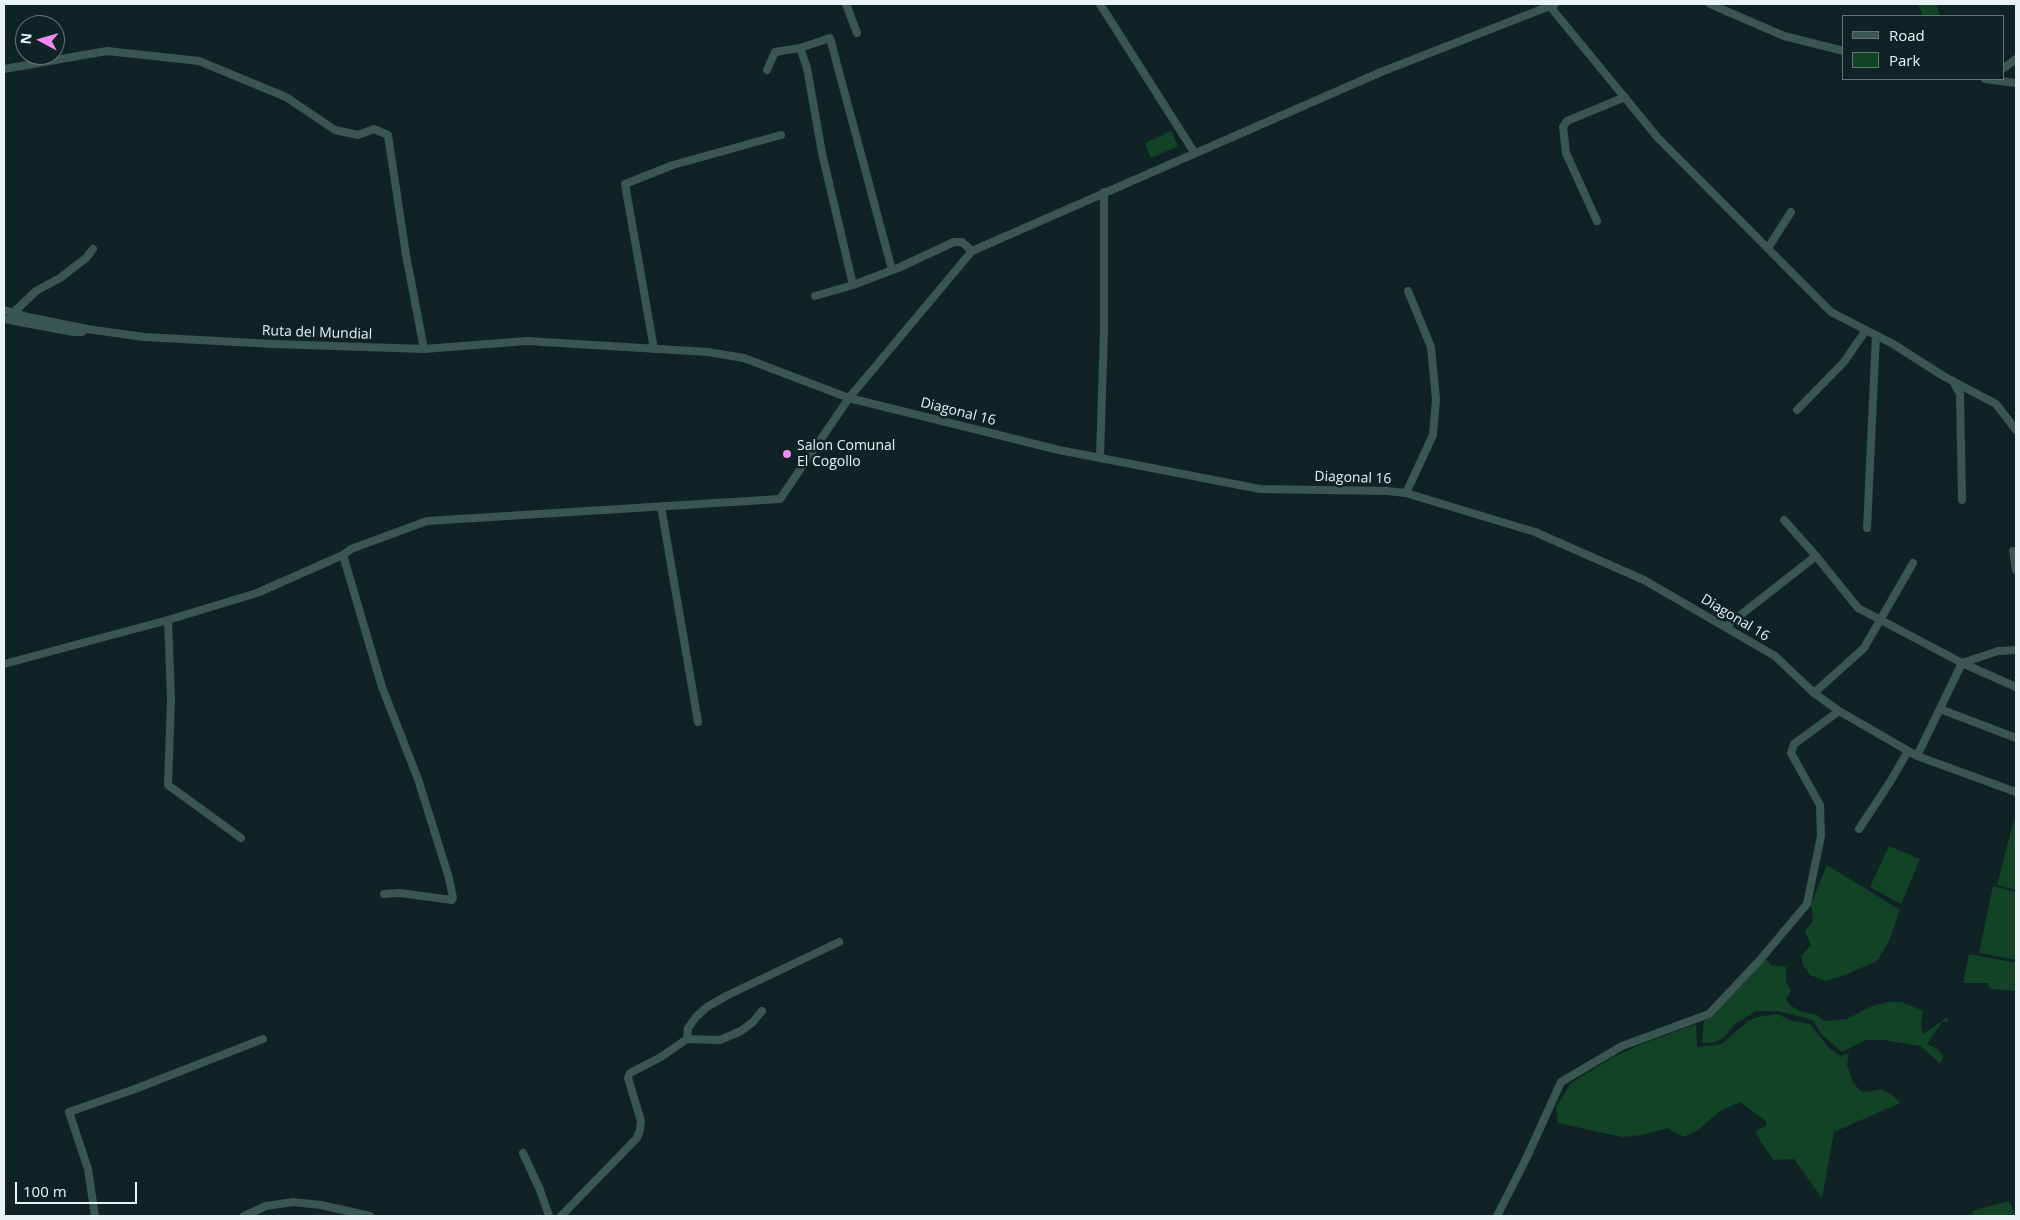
<!DOCTYPE html>
<html>
<head>
<meta charset="utf-8">
<style>
	body { margin:0 }
	#map { position:relative; width:2020px; height:1220px; overflow:hidden; background:#0f2325; font-family:"Open Sans",sans-serif }
	canvas { display:block }
	.frame { position:absolute; inset:0; border:5px solid #e7f3f5; pointer-events:none }
	.legend { position:absolute; left:1842px; top:15px; width:162px; height:65px; box-sizing:border-box; background:#0f2325; border:1px solid #657678; margin:0; padding:6px 9px; list-style:none; font-size:15px; color:#e7f3f5 }
	.legend li { display:flex; align-items:center; gap:10px; height:25px }
	.legend b { width:25px; border:1px solid #657678 }
	.north { position:absolute; left:15px; top:15px; width:50px; height:50px; box-sizing:border-box; background:#0f2325; border:1px solid #657678; border-radius:50%; rotate:276deg; font-size:14px; font-weight:700; line-height:20px; text-align:center; color:#e7f3f5 }
	.north::after { content:''; display:block; margin:auto; width:18px; height:22px; background:#f38af2; clip-path:polygon(50% 0,100% 100%,50% 72%,0 100%) }
	.scale { position:absolute; left:15px; top:1182px; width:122px; height:22px; box-sizing:border-box; border:2px solid #e7f3f5; border-top:0; padding-left:6px; font-size:15px; line-height:18px; white-space:nowrap; color:#e7f3f5; -webkit-text-stroke:4px #0f2325; paint-order:stroke }
</style>
</head>
<body>
<div id="map">
<canvas width="2020" height="1220"></canvas>
<div class="frame"></div>
<ul class="legend">
<li><b style="height:6px;background:#395750"></b>Road</li>
<li><b style="height:14px;background:#124326"></b>Park</li>
</ul>
<div class="north">N</div>
<div class="scale">100 m</div>
</div>
<script>
const g = document.querySelector('canvas').getContext('2d');
g.lineJoin = 'round';
function fill(path, color) {
  g.fillStyle = color;
  g.fill(path, 'evenodd');
}
function shape(rows) {
  const path = new Path2D();
  for (const r of rows) {
    path.moveTo(r[0], r[1]);
    for (let i = 2; i < r.length; i += 2) path.lineTo(r[i], r[i + 1]);
  }
  return path;
}
function trace(path, color, width, dash) {
  g.strokeStyle = color;
  g.lineWidth = width;
  g.lineCap = dash ? 'butt' : 'round';
  g.setLineDash(dash || []);
  g.stroke(path);
}
function write(font, color, halo, rows, align = 'center') {
  g.font = font + ' "Open Sans",sans-serif';
  g.lineWidth = 5;
  g.setLineDash([]);
  g.textBaseline = 'middle';
  g.strokeStyle = halo;
  g.fillStyle = color;
  for (const [text, x, y, turn = 0] of rows) {
    g.save();
    g.translate(x, y);
    g.rotate((+turn || 0) * Math.PI / 180);
    g.textAlign = isNaN(turn) ? turn : align;
    if (halo) g.strokeText(text, 0, 0);
    g.fillText(text, 0, 0);
    g.restore();
  }
}
fill(shape([
	[1918,4,1936,4,1940,16,1923,16],
	[1171,131,1178,146,1151,158,1145,143],
	[2016,812,2016,890,1997,885],
	[1889,846,1920,859,1901,904,1870,887],
	[1827,865,1900,910,1889,941,1877,961,1845,975,1826,981,1810,975,1803,965,1801,956,1811,945,1805,931,1813,921,1811,904],
	[1993,886,2016,892,2016,960,1979,953],
	[1969,954,2016,963,2016,991,1990,989,1988,983,1963,983],
	[1766,959,1771,965,1786,967,1786,981,1791,991,1786,999,1790,1005,1799,1011,1817,1015,1824,1021,1847,1019,1872,1006,1888,1002,1902,1002,1923,1011,1921,1025,1923,1034,1948,1017,1948,1021,1942,1022,1927,1044,1937,1049,1943,1055,1942,1061,1939,1063,1921,1046,1883,1040,1866,1040,1842,1052,1821,1034,1813,1020,1778,1011,1756,1011,1735,1024,1722,1039,1712,1043,1702,1043,1704,1021,1724,1004],
	[1777,1014,1792,1021,1810,1024,1829,1048,1841,1056,1849,1053,1847,1065,1852,1080,1859,1090,1866,1092,1882,1089,1892,1095,1900,1103,1834,1132,1822,1198,1794,1159,1773,1160,1755,1132,1767,1125,1766,1121,1740,1102,1720,1111,1698,1130,1683,1137,1668,1128,1642,1135,1622,1137,1558,1123,1556,1107,1571,1083,1615,1056,1642,1044,1696,1024,1697,1047,1722,1044,1748,1021,1758,1017],
	[2009,1201,2016,1216,1973,1216,1972,1211]
]), '#124326');
trace(shape([
	[846,4,857,33],
	[1100,4,1194,152],
	[1548,4,1658,138,1831,312,1893,344,1945,377,1996,404,2016,430],
	[1710,4,1784,36,1844,51],
	[800,48,807,68,822,153,853,285],
	[2004,68,2016,59],
	[4,69,107,51,199,61,286,97,335,130,358,135,374,129,388,135,406,255,424,349],
	[767,70,775,52,800,48,830,38,892,270],
	[1985,79,2016,83],
	[1597,221,1566,153,1563,127,1567,121,1625,97],
	[1768,248,1791,212],
	[815,296,853,285,898,268,954,242,962,242,972,251],
	[4,310,28,317,87,329,144,337,274,344,424,349,527,341,708,352,744,358,849,398,1059,450,1260,489,1387,491,1406,493,1535,532,1644,580,1775,656,1814,693,1839,711,1917,756,2016,792],
	[13,313,36,291,60,278,86,258,93,249],
	[4,319,73,332,82,332,85,330],
	[654,349,625,184,673,165,781,135],
	[1953,381,1960,394,1962,500],
	[1797,410,1844,362,1866,330],
	[1100,457,1104,330,1104,192],
	[1406,493,1433,435,1436,399,1431,347,1408,291],
	[661,506,698,722],
	[1784,520,1816,556,1858,608,1962,663,2016,687],
	[1867,528,1876,335],
	[2013,551,2016,570],
	[343,555,382,687,418,779,449,878,453,898,452,900,400,893,384,894],
	[168,620,171,699,168,785,241,838],
	[1725,627,1816,556],
	[4,664,168,620,257,593,343,555,351,549,427,521,780,499,849,398,972,251,1381,72,1555,4],
	[1814,693,1864,648,1913,563],
	[1940,709,2016,738],
	[1917,756,1962,663,1998,651,2016,650],
	[1859,829,1890,782,1908,751],
	[687,1039,688,1028,696,1017,707,1007,726,996,839,942],
	[523,1153,540,1190,549,1216],
	[95,1216,88,1169,69,1112,135,1089,263,1039],
	[244,1216,266,1206,293,1202,321,1205,370,1216],
	[561,1216,637,1138,640,1130,641,1121,628,1078,630,1073,661,1057,687,1039,720,1040,741,1031,753,1022,762,1011],
	[1497,1216,1526,1159,1561,1082,1622,1046,1709,1014,1759,961,1807,904,1821,836,1820,805,1791,753,1794,744,1839,711]
]), '#395750', 8);
for (const [x, y, r, color] of [
	[787,454,5,"#f38af2"]
]) {
  const dot = new Path2D();
  dot.arc(x, y, r, 0, 2 * Math.PI);
  g.fillStyle = color;
  g.fill(dot);
  trace(dot, '#0f2325', 2);
}
write('14px', '#e7f3f5', '#0f2325', [
	["Ruta del Mundial",317,333,2],
	["Diagonal 16",958,412,14],
	["Diagonal 16",1353,478,2],
	["Diagonal 16",1735,618,31]
]);
write('14px', '#e7f3f5', '#0f2325', [
	["Salon Comunal",797,446],
	["El Cogollo",797,462]
], 'left');
</script>
</body>
</html>
